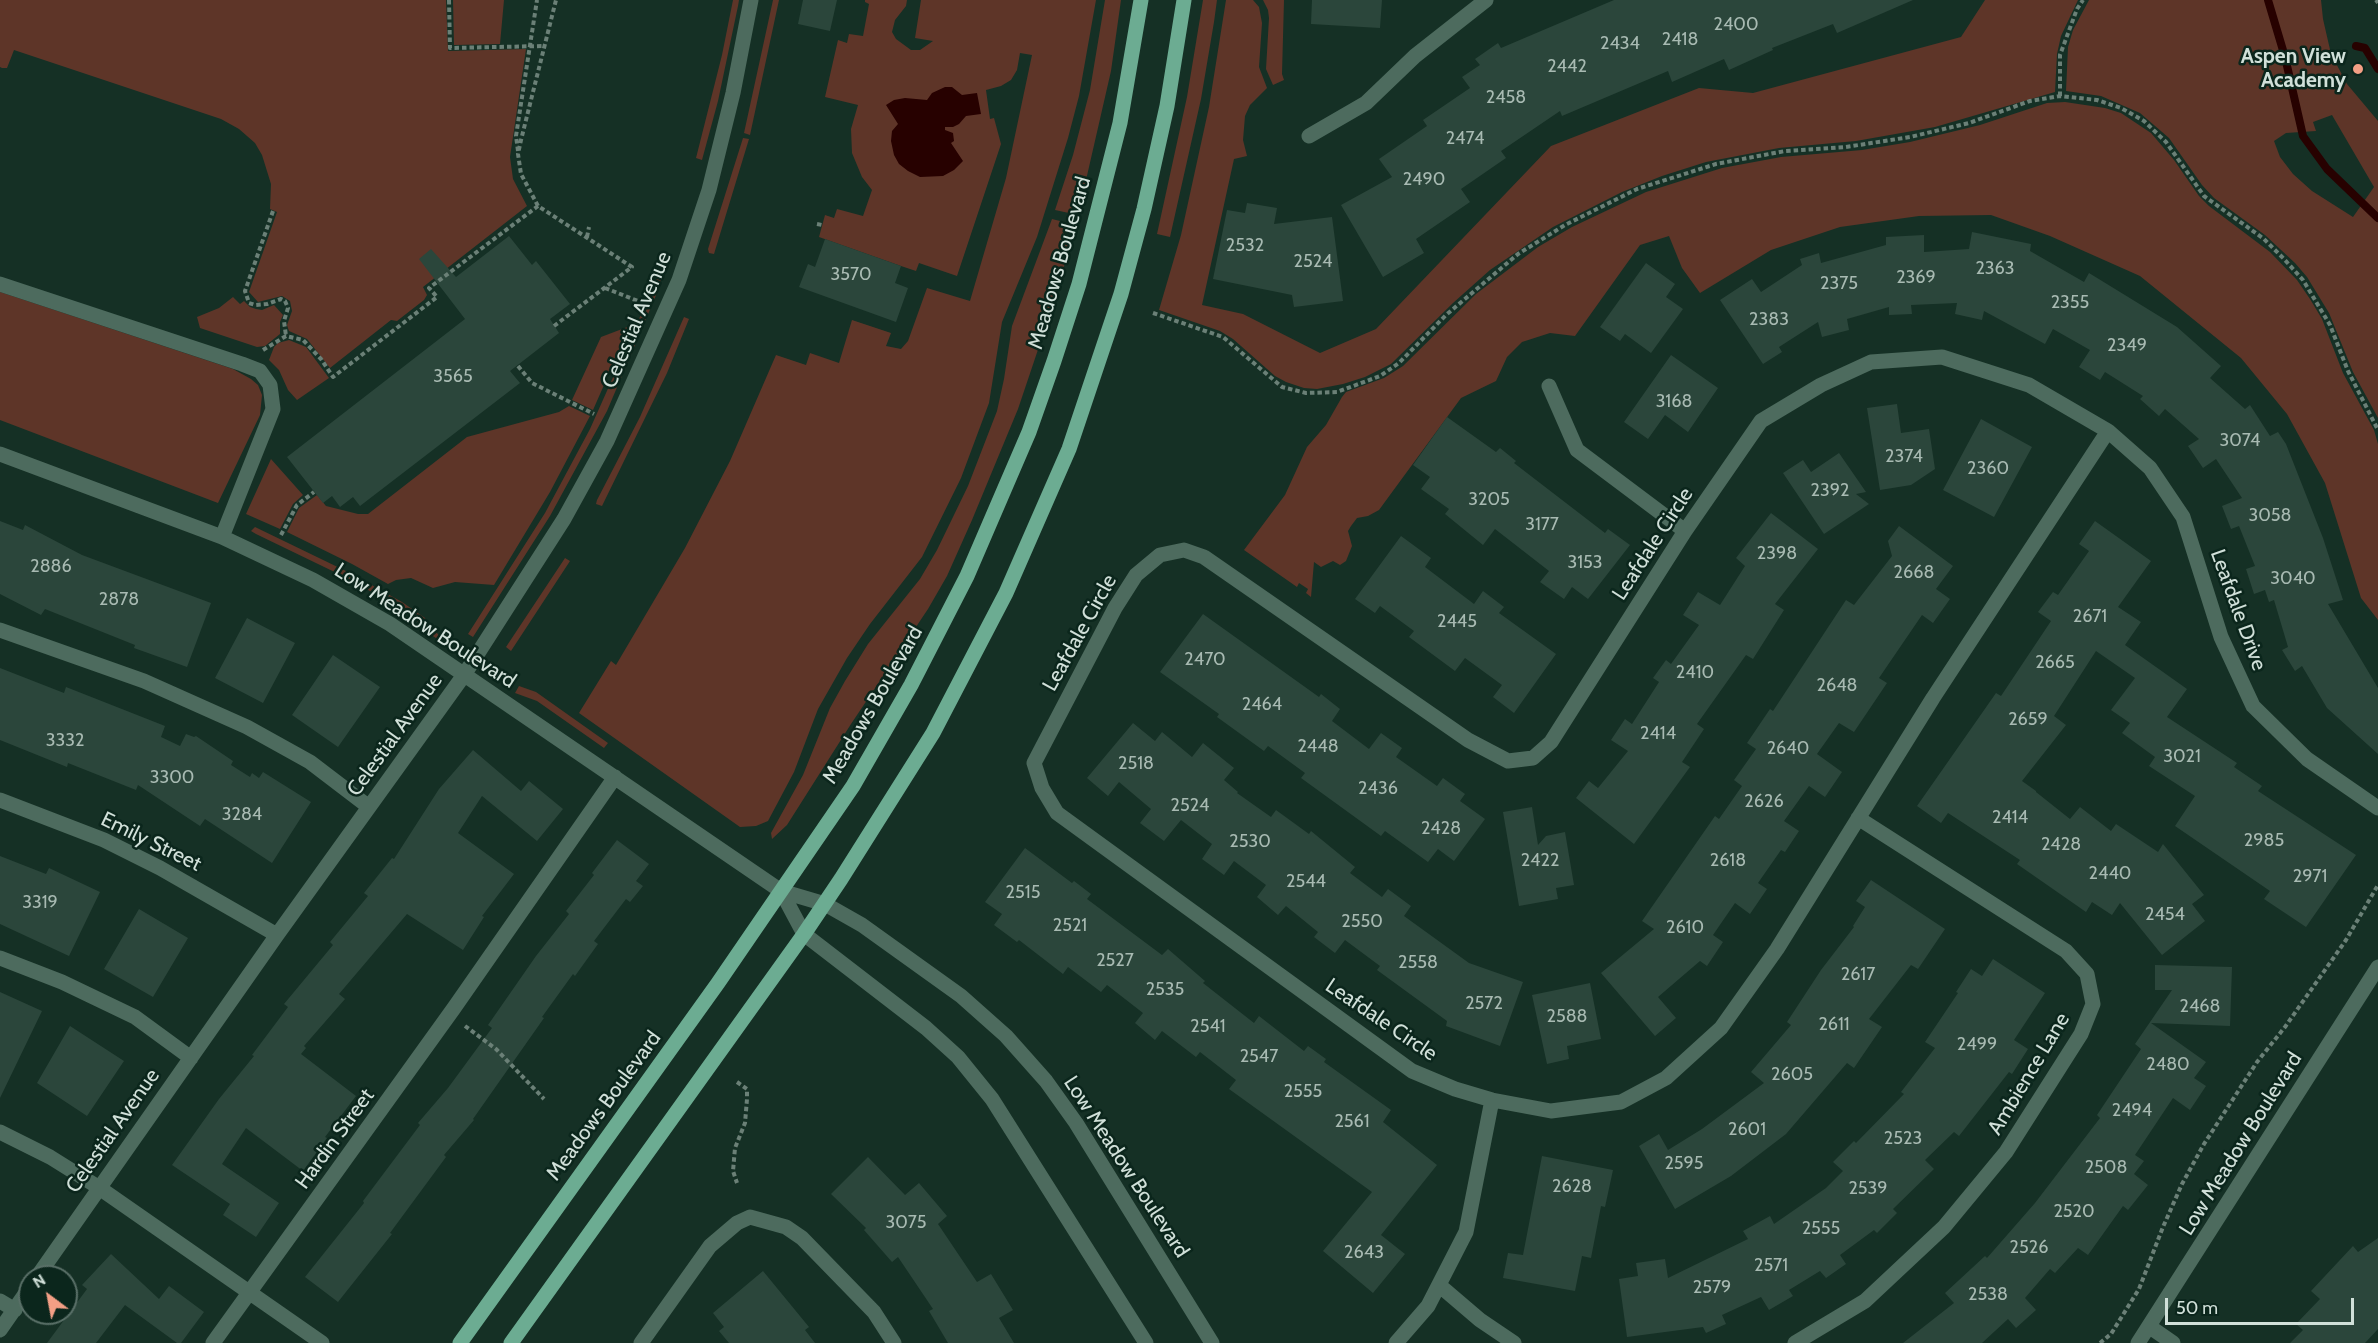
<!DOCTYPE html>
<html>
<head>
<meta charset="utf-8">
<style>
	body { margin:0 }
	#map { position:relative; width:2378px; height:1343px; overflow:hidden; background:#153025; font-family:Cabin,sans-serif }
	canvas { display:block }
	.north { position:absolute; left:18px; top:1265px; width:60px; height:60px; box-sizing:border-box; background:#0b261c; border:2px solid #5a7068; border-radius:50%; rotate:328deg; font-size:16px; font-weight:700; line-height:24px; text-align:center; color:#d1e0d9 }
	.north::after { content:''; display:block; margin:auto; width:21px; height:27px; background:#f39f85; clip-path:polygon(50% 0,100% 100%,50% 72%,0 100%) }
	.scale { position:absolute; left:2165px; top:1298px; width:189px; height:27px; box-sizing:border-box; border:3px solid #d1e0d9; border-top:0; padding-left:8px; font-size:18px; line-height:21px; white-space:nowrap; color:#d1e0d9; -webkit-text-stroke:4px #0b261c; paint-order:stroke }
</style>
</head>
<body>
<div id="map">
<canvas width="2378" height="1343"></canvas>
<div class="north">N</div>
<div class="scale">50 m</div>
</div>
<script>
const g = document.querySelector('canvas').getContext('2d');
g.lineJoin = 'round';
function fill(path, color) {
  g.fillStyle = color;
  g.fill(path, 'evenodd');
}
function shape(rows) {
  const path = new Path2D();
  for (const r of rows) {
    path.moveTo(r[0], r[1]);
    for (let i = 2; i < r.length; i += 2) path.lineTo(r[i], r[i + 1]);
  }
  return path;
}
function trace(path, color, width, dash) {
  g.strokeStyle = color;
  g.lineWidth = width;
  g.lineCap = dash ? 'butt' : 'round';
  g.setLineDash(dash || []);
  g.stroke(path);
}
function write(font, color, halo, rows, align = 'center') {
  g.font = font + ' Cabin,sans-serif';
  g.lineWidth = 5;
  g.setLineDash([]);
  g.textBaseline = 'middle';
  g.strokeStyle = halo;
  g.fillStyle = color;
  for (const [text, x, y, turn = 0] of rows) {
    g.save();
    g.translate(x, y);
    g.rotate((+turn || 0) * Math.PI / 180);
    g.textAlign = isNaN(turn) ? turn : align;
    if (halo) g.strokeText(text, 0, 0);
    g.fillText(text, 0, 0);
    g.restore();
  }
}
fill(shape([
	[0,0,446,0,448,51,526,49,510,157,513,179,527,206,423,287,427,295,424,300,397,321,391,320,330,368,307,339,289,331,287,325,292,311,290,301,282,296,258,302,249,292,277,212,270,209,271,184,262,155,255,143,239,129,221,119,14,50,7,68,2,68,0,67],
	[453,0,504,0,500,44,454,45],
	[733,0,739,0,738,6,718,101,702,160,696,158,722,55],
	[773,0,779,0,750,135,744,133],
	[865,0,907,0,906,6,895,20,892,32,896,39,911,50,920,50,933,41,915,38,921,0,1096,0,1079,96,1068,138,1037,237,1002,322,989,403,961,478,922,557,870,624,847,658,818,709,794,772,768,821,756,826,740,827,579,713,611,661,616,665,685,548,730,461,776,355,806,365,810,353,839,363,852,320,891,333,886,346,901,349,908,341,927,288,970,301,1006,178,1032,55,1020,53,1017,70,1011,80,1001,86,986,90,990,119,994,118,1001,144,957,276,919,263,916,271,901,266,819,237,825,215,834,218,837,209,863,216,872,190,862,177,852,153,851,129,858,105,825,97,838,40,847,43,849,34,863,36,869,4,865,2],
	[1105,0,1121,0,1111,71,1078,215,1055,210,1073,155,1090,90],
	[1203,0,1217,0,1214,22,1201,99,1170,237,1157,234,1187,97],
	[1226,0,1253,0,1259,7,1262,23,1259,67,1267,88,1250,105,1245,116,1243,140,1247,156,1234,159,1202,305,1243,314,1320,353,1376,329,1551,146,1699,88,1753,93,1961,37,1985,0,2078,0,2061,36,2057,54,2055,92,1935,127,1856,141,1779,148,1706,162,1662,176,1622,192,1553,227,1490,270,1453,303,1391,364,1365,377,1343,384,1317,389,1304,388,1286,382,1275,376,1233,339,1220,331,1159,310,1181,235,1209,107],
	[1263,0,1284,0,1282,74,1284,80,1273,85,1266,69,1269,18,1268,10],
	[2089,0,2321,0,2323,19,2331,54,2347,84,2378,121,2378,418,2353,372,2329,313,2307,277,2295,263,2265,235,2214,198,2202,185,2169,138,2140,113,2101,96,2066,91,2068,47,2073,30],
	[2332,115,2374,187,2353,217,2312,191,2293,174,2280,157,2274,141,2286,133,2316,131,2313,122],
	[2065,102,2105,108,2121,113,2151,133,2174,160,2199,196,2209,206,2270,252,2297,280,2310,299,2322,319,2343,373,2374,430,2378,444,2378,620,2361,598,2325,483,2287,414,2241,358,2140,276,2050,236,1991,215,1919,216,1840,227,1771,250,1700,293,1682,268,1669,236,1640,245,1575,336,1550,333,1522,342,1507,357,1496,381,1461,398,1379,510,1368,516,1357,518,1351,526,1348,531,1352,546,1346,561,1340,565,1333,561,1321,567,1314,562,1311,597,1306,593,1308,589,1299,583,1297,587,1244,550,1285,495,1307,447,1326,425,1342,397,1346,392,1384,378,1403,366,1476,294,1538,247,1572,227,1646,192,1722,168,1781,157,1862,150,1910,142,1980,125,2047,103],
	[743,138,749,139,714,254,709,253,708,249],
	[1052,219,1076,225,1050,314,1018,409,972,520,947,576,928,609,851,724,787,825,772,839,771,833,803,775,830,708,845,681,868,644,920,579,937,550,968,486,997,411,1004,379,1012,326],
	[659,274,661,281,657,293,607,411,550,516,473,637,468,634,545,513,590,429],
	[0,292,233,369,251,379,258,385,262,395,260,415,218,503,0,420],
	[233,297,240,304,244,301,250,307,256,309,262,310,274,305,283,315,280,322,280,334,265,346,257,347,200,328,197,317,219,308],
	[684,317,689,319,667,373,602,506,596,504,597,500,640,417],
	[630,326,593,410,572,400,601,337],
	[289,340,306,347,329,378,297,400,288,390,279,370,269,360,274,347,278,343],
	[569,406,590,416,550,492,494,585,455,582,433,588,411,578,396,580,388,584,352,564,287,532,299,508,317,495,326,506,358,514,368,514,467,437,559,412],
	[271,459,303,495,293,504,280,529,246,514],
	[255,527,350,573,402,602,425,618,441,638,439,640,422,629,415,617,349,579,256,534,251,531],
	[565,558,570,561,511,651,506,647],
	[519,686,536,692,608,743,604,748,537,701,515,693]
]), '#5e3528');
fill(shape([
	[945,87,952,87,962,95,977,93,981,114,966,116,959,124,953,127,945,127,945,130,953,133,954,141,951,143,963,161,954,170,943,176,920,177,908,171,899,164,894,155,891,141,892,131,898,124,886,105,894,100,905,98,927,100,932,93]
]), '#270100');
trace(shape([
	[2268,0,2285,57,2303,136,2327,169,2378,218],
	[2356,46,2365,48,2378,69]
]), '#270100', 8);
fill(shape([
	[803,0,837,0,830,31,798,24],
	[1312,0,1382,0,1380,28,1311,24],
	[1614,0,1913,0,1837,33,1833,24,1772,48,1773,50,1729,70,1724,59,1672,82,1668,71,1562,116,1560,111,1501,151,1506,158,1461,189,1470,202,1416,239,1424,253,1383,277,1341,205,1392,177,1379,159,1427,126,1423,120,1470,88,1462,77,1480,65,1475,59,1498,43,1501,48],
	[1247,203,1277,208,1274,224,1332,217,1343,301,1294,307,1292,295,1213,279,1227,210,1245,213],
	[1972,232,2031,244,2030,251,2084,282,2089,273,2177,327,2221,366,2210,378,2245,409,2250,405,2270,436,2278,432,2286,444,2323,538,2343,600,2328,604,2378,688,2378,754,2327,708,2302,666,2295,671,2282,650,2288,647,2274,600,2269,602,2265,590,2254,594,2246,569,2255,566,2239,526,2231,529,2222,506,2242,498,2216,459,2203,468,2188,446,2199,439,2165,409,2159,416,2140,399,2143,396,2105,372,2100,380,2079,367,2090,350,2053,329,2045,344,1984,311,1982,320,1955,314,1957,303,1911,305,1912,314,1889,315,1889,307,1847,319,1849,330,1822,337,1818,322,1779,347,1782,352,1763,364,1720,300,1752,279,1761,292,1802,265,1800,259,1819,253,1821,263,1886,245,1886,237,1924,235,1924,252,1969,249],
	[509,236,532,265,536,261,570,304,550,319,559,333,510,371,520,383,360,506,353,497,340,507,332,496,323,503,287,457,465,319,419,259,431,249,456,277],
	[825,239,901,266,895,283,908,288,896,322,799,287,808,264,815,267],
	[1646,263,1675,284,1666,297,1683,309,1651,353,1625,334,1620,341,1600,327],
	[1671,355,1718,388,1688,432,1665,415,1648,439,1624,422],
	[1897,404,1901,433,1929,429,1935,469,1911,485,1880,490,1867,408],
	[1447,417,1496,452,1500,448,1516,461,1514,463,1605,533,1608,529,1630,545,1588,599,1572,587,1564,599,1540,582,1549,571,1495,529,1483,545,1445,514,1449,509,1421,489,1430,477,1413,465],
	[1981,419,2032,447,1994,517,1943,490],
	[1839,453,1866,492,1856,494,1869,504,1824,534,1783,473,1803,460,1811,472],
	[1771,513,1818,549,1775,604,1784,610,1753,659,1746,655,1697,724,1704,729,1682,762,1690,767,1634,844,1576,798,1589,781,1598,788,1628,751,1611,740,1625,719,1632,724,1659,682,1653,678,1666,660,1671,664,1699,625,1683,615,1698,592,1720,605,1745,566,1736,558],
	[0,521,23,530,25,525,82,555,211,603,187,667,134,648,135,645,45,609,41,615,0,594],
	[2095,521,2151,561,2118,607,2141,622,2125,645,2187,689,2167,717,2237,763,2234,767,2262,786,2258,791,2356,855,2306,927,2264,899,2270,891,2175,826,2195,796,2149,766,2155,757,2122,733,2130,723,2111,710,2135,678,2096,651,2054,716,2066,725,2022,781,2036,791,2036,792,2070,819,2080,807,2111,831,2116,824,2158,852,2163,844,2204,895,2192,904,2205,921,2162,955,2120,903,2112,915,2092,902,2086,912,2017,864,2020,860,1948,813,1941,823,1917,806,1996,693,2001,696,2051,621,2038,612,2053,592,2058,595,2089,551,2079,544],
	[1899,526,1953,566,1936,589,1950,599,1933,623,1922,615,1879,678,1887,683,1854,732,1839,723,1817,754,1842,772,1825,797,1809,786,1784,821,1799,831,1785,852,1781,850,1758,883,1767,889,1750,914,1735,903,1713,935,1723,942,1707,966,1700,961,1658,997,1676,1018,1655,1036,1601,973,1654,929,1642,921,1715,816,1719,819,1742,786,1734,780,1756,749,1747,743,1770,709,1773,711,1846,600,1854,605,1892,556,1888,541],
	[1401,536,1431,558,1425,567,1474,604,1483,591,1504,607,1499,613,1556,654,1514,713,1493,697,1502,685,1465,658,1455,671,1409,637,1414,631,1380,606,1375,613,1355,599],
	[1203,614,1319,697,1321,694,1340,709,1332,721,1369,749,1381,733,1402,748,1396,757,1437,786,1443,778,1465,794,1460,801,1485,819,1454,861,1438,849,1428,862,1385,831,1381,836,1301,778,1305,773,1268,746,1264,751,1217,717,1219,714,1160,672],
	[247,618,295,643,263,703,215,678],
	[333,655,380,687,338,747,292,715],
	[0,668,64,693,66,687,165,726,161,737,180,746,186,734,194,737,196,736,233,761,231,765,250,777,252,773,259,778,263,772,311,802,272,863,205,819,200,826,138,785,136,790,68,763,67,767,0,740],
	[1133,723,1155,741,1162,732,1192,757,1203,743,1234,768,1224,780,1238,792,1237,793,1271,817,1276,810,1309,834,1311,831,1355,867,1350,873,1382,897,1388,889,1411,906,1404,916,1469,963,1523,982,1500,1046,1446,1026,1447,1021,1377,970,1380,966,1345,940,1335,953,1314,937,1318,932,1286,906,1278,915,1257,897,1266,885,1234,861,1224,875,1202,859,1212,844,1181,820,1164,841,1140,823,1151,809,1119,782,1108,796,1087,778],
	[473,750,521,791,529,781,563,809,537,841,482,796,458,833,514,874,482,916,484,917,463,950,407,914,339,994,345,999,304,1046,306,1048,301,1054,356,1096,325,1137,327,1138,303,1171,246,1128,222,1164,279,1203,256,1237,223,1215,230,1204,172,1165,219,1099,254,1056,252,1055,288,1007,284,1004,333,945,330,942,368,896,364,893,392,858,394,859,439,789],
	[1532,807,1538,845,1546,836,1565,832,1574,885,1556,888,1558,899,1519,906,1503,812],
	[617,840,649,864,636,881,643,886,630,902,626,899,594,941,598,944,575,976,573,974,542,1017,544,1018,473,1119,474,1120,444,1155,446,1157,390,1233,392,1234,338,1302,305,1277,364,1203,363,1201,420,1125,418,1123,448,1088,492,1028,488,1025,536,956,569,914,566,911,594,875,592,873],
	[1025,848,1072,883,1074,881,1091,894,1087,899,1162,955,1168,949,1205,981,1203,983,1254,1023,1259,1016,1304,1051,1308,1046,1326,1059,1324,1062,1391,1110,1383,1122,1437,1165,1381,1235,1405,1254,1373,1293,1323,1251,1372,1192,1229,1089,1236,1080,1200,1052,1196,1057,1162,1031,1155,1040,1135,1023,1143,1013,1107,985,1101,992,1068,967,1063,974,1019,940,1017,942,994,925,1002,914,985,902],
	[0,856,46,874,49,868,100,892,69,956,0,924],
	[1871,880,1945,929,1918,969,1911,965,1869,1019,1882,1027,1854,1068,1847,1063,1786,1134,1731,1176,1675,1209,1639,1146,1659,1134,1668,1150,1702,1129,1764,1083,1751,1072,1791,1025,1787,1022,1821,970,1854,927,1853,926,1865,907,1856,901],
	[139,909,188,938,153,997,104,969],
	[1993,959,2045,993,2014,1040,2028,1049,2012,1074,2009,1072,1959,1136,1954,1132,1925,1160,1934,1169,1893,1209,1897,1213,1877,1233,1874,1230,1840,1255,1846,1264,1826,1278,1820,1271,1789,1290,1793,1296,1769,1310,1761,1297,1722,1315,1726,1324,1706,1333,1703,1327,1627,1337,1619,1279,1638,1276,1636,1263,1665,1259,1668,1278,1748,1239,1743,1231,1770,1216,1774,1224,1826,1188,1843,1171,1833,1162,1854,1141,1856,1143,1904,1094,1901,1092,1935,1048,1925,1042,1958,993,1956,992,1971,969,1982,976],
	[2155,965,2232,967,2230,1026,2151,1023,2206,1062,2194,1078,2206,1086,2190,1110,2173,1098,2135,1155,2144,1161,2134,1174,2148,1185,2128,1210,2123,1206,2088,1255,2078,1248,2055,1273,2050,1269,2025,1298,2036,1310,2016,1328,2008,1319,1982,1343,1903,1343,1954,1303,1945,1293,1985,1256,1987,1258,2035,1203,2100,1118,2097,1115,2141,1049,2135,1044,2172,990,2155,990],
	[1590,983,1601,1039,1567,1046,1569,1059,1547,1064,1532,995],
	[0,992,42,1011,0,1098],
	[70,1026,124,1061,87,1116,37,1083],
	[1542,1156,1613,1170,1605,1207,1601,1206,1591,1258,1582,1256,1575,1291,1503,1278,1508,1253,1523,1255],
	[868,1157,905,1195,919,1183,947,1216,938,1224,977,1282,991,1274,1013,1310,999,1318,1014,1343,948,1343,929,1311,933,1309,898,1257,892,1262,864,1230,866,1228,831,1194],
	[2378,1238,2378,1329,2365,1343,2290,1343,2303,1330,2296,1324,2320,1299,2311,1291,2353,1246,2358,1252],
	[111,1254,159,1299,169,1286,204,1312,181,1343,177,1343,125,1305,96,1343,47,1343,87,1289,82,1285],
	[763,1271,809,1327,805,1330,815,1343,729,1343,719,1331,724,1327,713,1313]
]), '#2b463b');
trace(shape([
	[449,0,450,48,544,46],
	[2376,0,2378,3],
	[2060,96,2060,55,2077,9,2083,0],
	[518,151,516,136,537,0],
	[273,211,245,291,249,303,255,305,267,304,281,299,285,301,288,308,284,321,286,336],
	[817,224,822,225],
	[587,237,589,227],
	[605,288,643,303],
	[1153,313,1223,337,1282,387,1306,393,1337,392,1380,376,1399,363,1446,315,1518,254,1565,225,1637,189,1716,164,1785,151,1846,147,1910,137,1969,123,2030,101,2060,96,2097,100,2121,108,2144,121,2166,142,2204,196,2264,239,2284,259,2303,280,2330,325,2348,371,2378,430],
	[554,326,632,267,538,206,521,174,518,154,521,140,556,0],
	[263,350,286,336,303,340,321,359,333,377,437,297,429,288,538,206],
	[518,366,532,383,594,414],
	[281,535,297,505,314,492],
	[465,1026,496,1049,544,1099],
	[737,1082,747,1089,747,1099,745,1123,735,1148,733,1171,737,1183],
	[2100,1343,2111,1334,2139,1289,2163,1227,2182,1184,2204,1144,2257,1062,2285,1027,2346,940,2378,885]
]), '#6b8077', 4, [4.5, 3]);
trace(shape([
	[1309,136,1366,103,1415,56,1486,0],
	[0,284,242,364,260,371,270,385,273,409,222,537],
	[1549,386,1577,450,1685,531],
	[2108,431,1933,698,1777,949,1721,1028,1666,1078,1621,1102,1551,1111,1492,1100,1455,1089,1412,1071,1057,813,1042,788,1034,763,1115,608,1136,575,1160,555,1184,550,1204,557,1468,740,1508,761,1533,758,1551,742,1685,531,1761,421,1821,385,1871,362,1942,357,2029,385,2108,431,2150,468,2183,517,2221,637,2253,706,2307,759,2378,808],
	[0,454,222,537,313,580,390,624,781,891,825,904,862,925,961,996,1006,1036,1046,1081,1076,1123,1212,1343],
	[0,630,144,681,247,727,310,762,369,807],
	[0,800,104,840,160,868,277,935],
	[781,891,804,934,926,1028,958,1057,992,1099,1146,1343],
	[0,958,62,982,135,1017,191,1058],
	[0,1132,50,1157,98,1187,322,1343],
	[37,1277,277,935,464,675,564,519,607,441,679,280,709,190,733,93,751,0],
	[1439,1285,1480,1320,1514,1343],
	[0,1301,15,1310],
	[2150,1327,2173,1343],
	[0,1330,30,1287],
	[213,1343,454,1008,615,777],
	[641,1343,710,1246,737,1223,750,1217,786,1227,802,1238,874,1312,894,1343],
	[1396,1343,1428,1306,1466,1232,1492,1100],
	[1795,1343,1865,1301,1944,1227,2006,1152,2081,1034,2093,1004,2087,974,2066,951,1858,818],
	[2138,1343,2378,967]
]), '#4d6b5e', 15);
trace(shape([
	[460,1343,718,983,853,786,911,685,967,576,1029,432,1054,361,1079,284,1120,123,1141,0],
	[511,1343,804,934,841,879,933,733,1006,593,1069,449,1121,294,1144,209,1167,106,1184,0]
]), '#6cac92', 15);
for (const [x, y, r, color] of [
	[2358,69,6,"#f39f85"]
]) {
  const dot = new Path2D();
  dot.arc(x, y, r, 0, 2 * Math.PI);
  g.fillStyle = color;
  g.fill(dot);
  trace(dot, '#0b261c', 2);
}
write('18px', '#a8bab2', null, [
	["2400",1736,25],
	["2418",1680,40],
	["2434",1620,44],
	["2442",1567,67],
	["2458",1506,98],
	["2474",1465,139],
	["2490",1424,180],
	["2532",1245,246],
	["2524",1313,262],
	["2363",1995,269],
	["3570",851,275],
	["2369",1916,278],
	["2375",1839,284],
	["2355",2070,303],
	["2383",1769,320],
	["2349",2127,346],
	["3565",453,377],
	["3168",1674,402],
	["3074",2240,441],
	["2374",1904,457],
	["2360",1988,469],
	["2392",1830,491],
	["3205",1489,500],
	["3058",2270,516],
	["3177",1542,525],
	["2398",1777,554],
	["3153",1585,563],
	["2886",51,567],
	["2668",1914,573],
	["3040",2293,579],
	["2878",119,600],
	["2671",2090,617],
	["2445",1457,622],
	["2470",1205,660],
	["2665",2055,663],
	["2410",1695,673],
	["2648",1837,686],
	["2464",1262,705],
	["2659",2028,720],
	["2414",1658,734],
	["3332",65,741],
	["2448",1318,747],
	["2640",1788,749],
	["3021",2182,757],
	["2518",1136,764],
	["3300",172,778],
	["2436",1378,789],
	["2626",1764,802],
	["2524",1190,806],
	["3284",242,815],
	["2414",2010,818],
	["2428",1441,829],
	["2985",2264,841],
	["2530",1250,842],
	["2428",2061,845],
	["2422",1540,861],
	["2618",1728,861],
	["2440",2110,874],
	["2971",2310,877],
	["2544",1306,882],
	["2515",1023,893],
	["3319",40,903],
	["2454",2165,915],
	["2550",1362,922],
	["2521",1070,926],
	["2610",1685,928],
	["2527",1115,961],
	["2558",1418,963],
	["2617",1858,975],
	["2535",1165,990],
	["2572",1484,1004],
	["2468",2200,1007],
	["2588",1567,1017],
	["2611",1834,1025],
	["2541",1208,1027],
	["2499",1977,1045],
	["2547",1259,1057],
	["2480",2168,1065],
	["2605",1792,1075],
	["2555",1303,1092],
	["2494",2132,1111],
	["2561",1352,1122],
	["2601",1747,1130],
	["2523",1903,1139],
	["2595",1684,1164],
	["2508",2106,1168],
	["2628",1572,1187],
	["2539",1868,1189],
	["2520",2074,1212],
	["3075",906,1223],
	["2555",1821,1229],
	["2526",2029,1248],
	["2643",1364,1253],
	["2571",1771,1266],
	["2579",1712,1288],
	["2538",1988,1295]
]);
write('bold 21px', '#d1e0d9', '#0b261c', [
	["Aspen View",2346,57],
	["Academy",2346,81]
], 'right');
write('21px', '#d1e0d9', '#0b261c', [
	["Meadows Boulevard",1060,263,-74],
	["Celestial Avenue",637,320,-67],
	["Leafdale Circle",1653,544,-57],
	["Leafdale Drive",2238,610,70],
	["Low Meadow Boulevard",425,626,33],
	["Leafdale Circle",1080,633,-61],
	["Meadows Boulevard",873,705,-60],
	["Celestial Avenue",395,735,-54],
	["Emily Street",151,842,26],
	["Leafdale Circle",1381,1020,34],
	["Ambience Lane",2029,1074,-59],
	["Meadows Boulevard",604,1106,-54],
	["Celestial Avenue",113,1131,-55],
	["Hardin Street",335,1139,-54],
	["Low Meadow Boulevard",2241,1144,-58],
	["Low Meadow Boulevard",1126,1167,57]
]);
</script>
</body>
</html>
